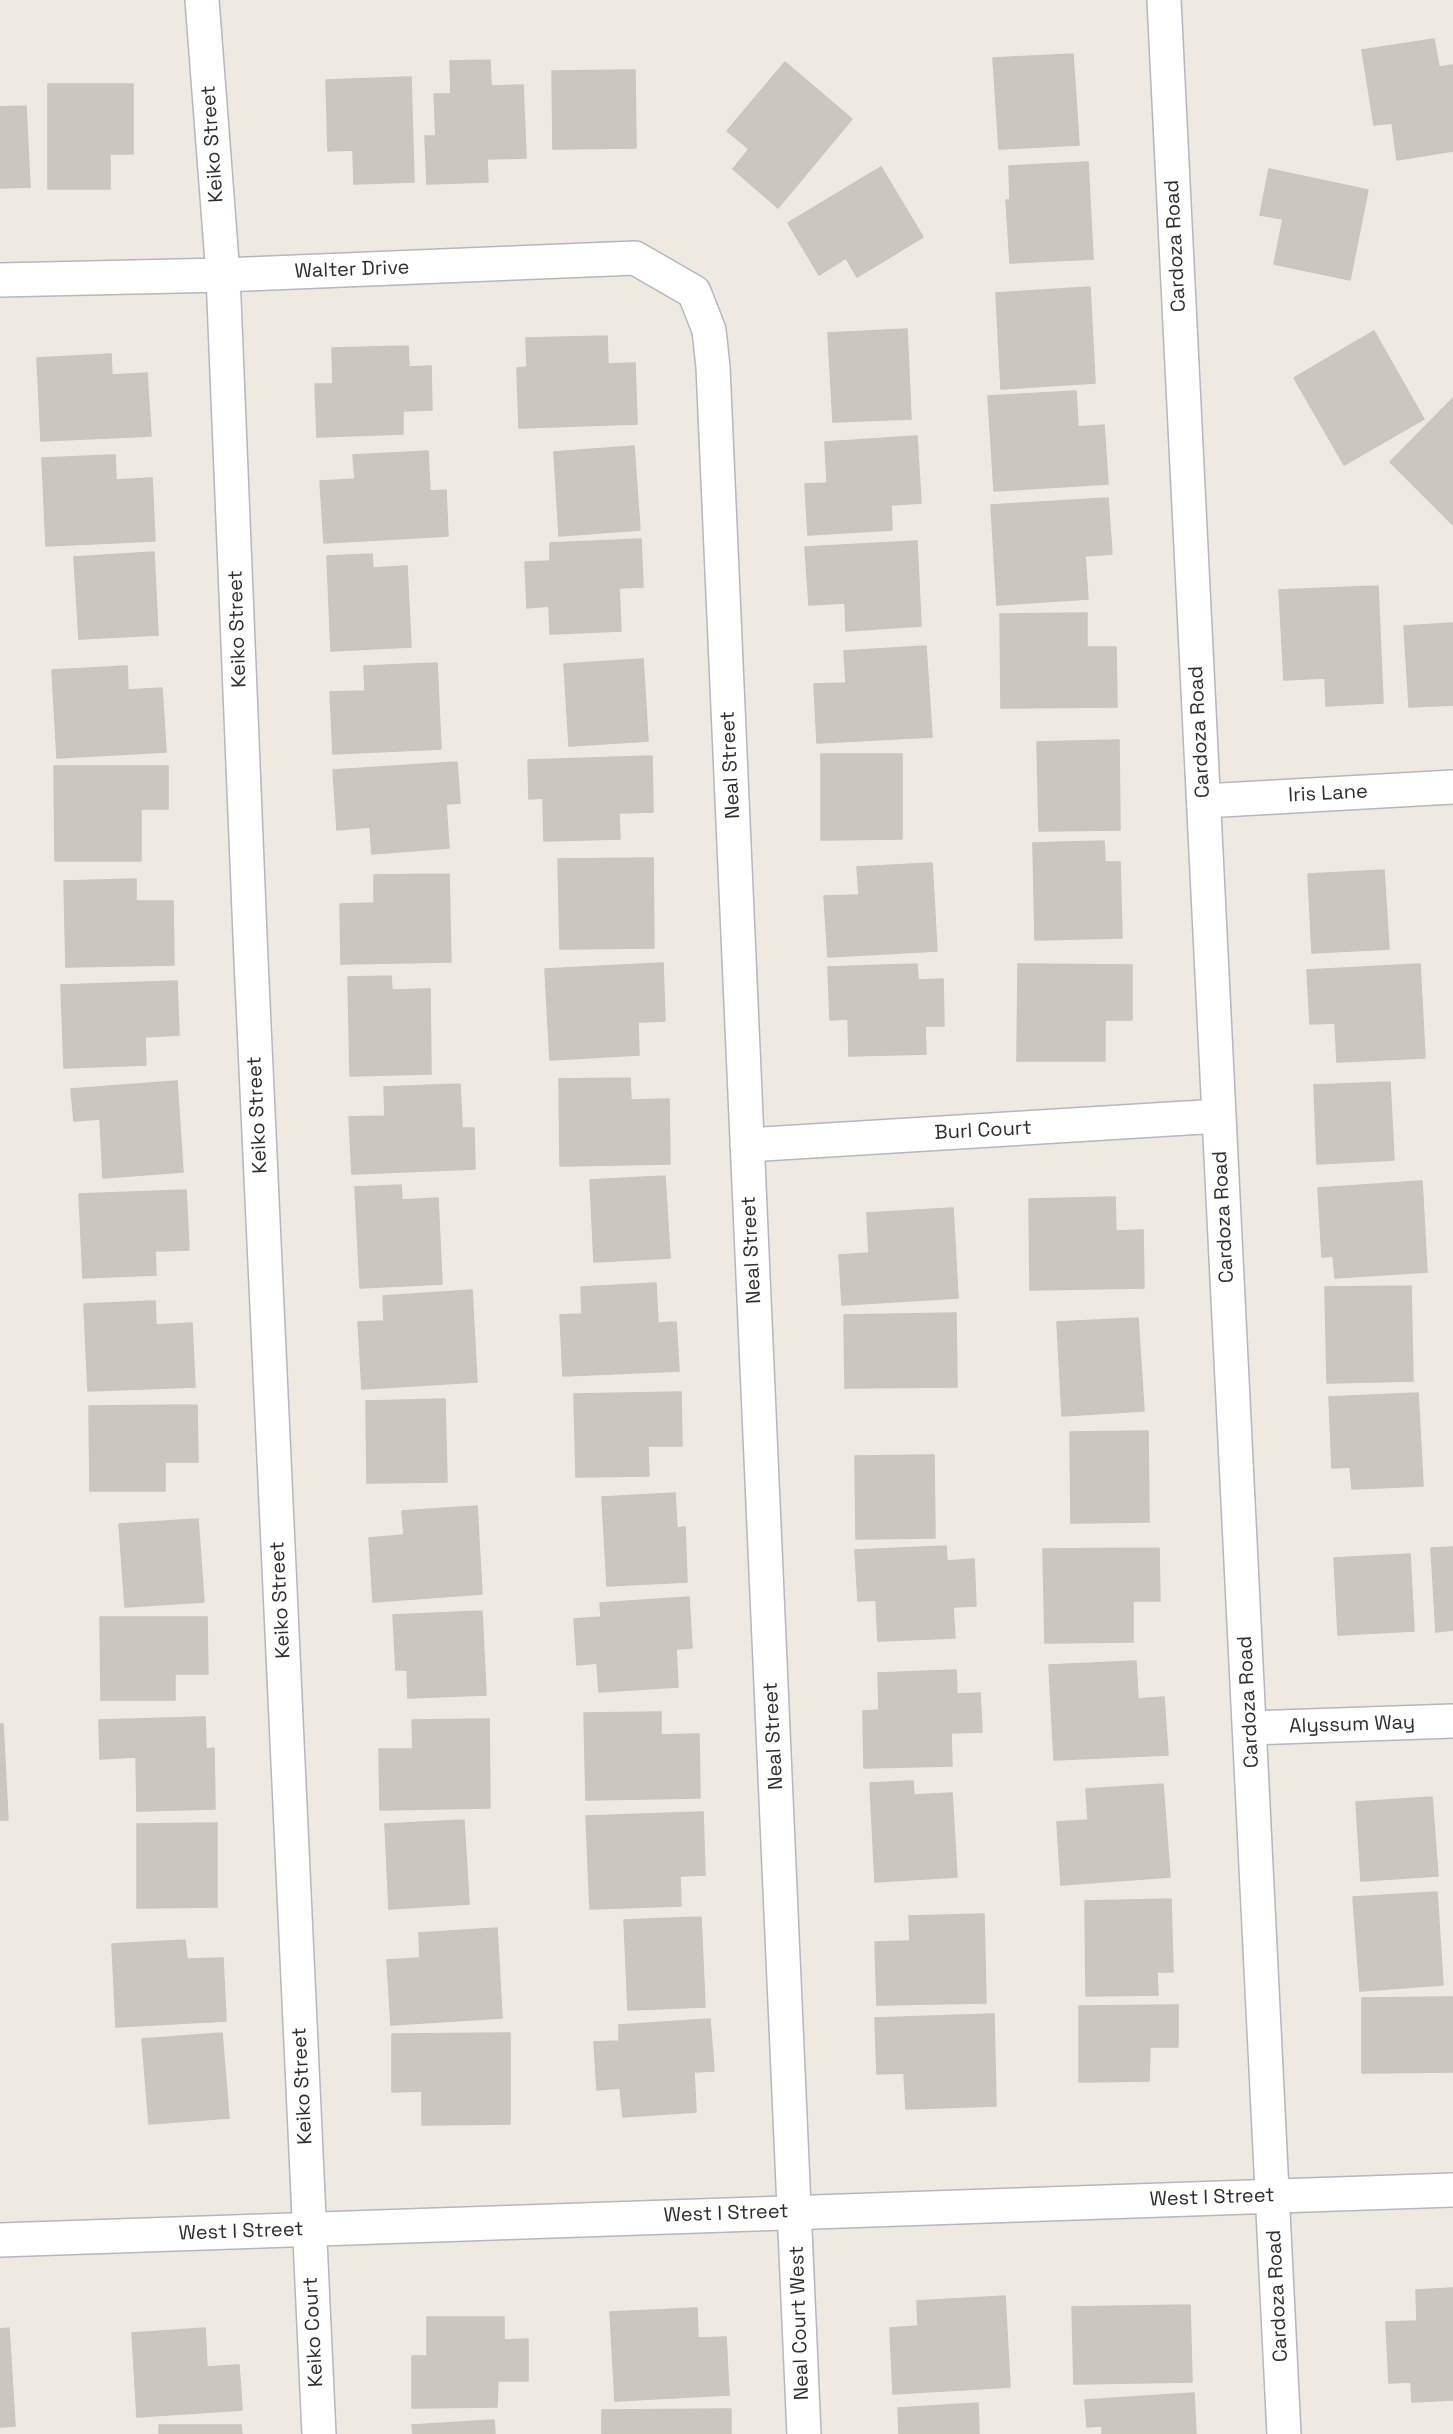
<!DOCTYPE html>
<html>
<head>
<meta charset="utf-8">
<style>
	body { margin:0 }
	canvas { display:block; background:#efe9e1 }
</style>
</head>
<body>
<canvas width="1453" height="2434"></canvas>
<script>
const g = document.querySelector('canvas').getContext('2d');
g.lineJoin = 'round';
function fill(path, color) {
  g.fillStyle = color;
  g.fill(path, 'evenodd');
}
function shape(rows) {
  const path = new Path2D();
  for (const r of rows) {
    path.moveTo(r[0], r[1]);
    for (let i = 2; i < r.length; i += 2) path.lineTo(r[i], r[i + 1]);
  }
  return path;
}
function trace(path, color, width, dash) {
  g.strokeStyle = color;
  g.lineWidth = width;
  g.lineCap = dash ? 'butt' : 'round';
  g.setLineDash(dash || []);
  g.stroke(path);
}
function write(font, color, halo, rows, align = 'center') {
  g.font = font + ' "Space Grotesk",sans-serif';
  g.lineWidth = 6;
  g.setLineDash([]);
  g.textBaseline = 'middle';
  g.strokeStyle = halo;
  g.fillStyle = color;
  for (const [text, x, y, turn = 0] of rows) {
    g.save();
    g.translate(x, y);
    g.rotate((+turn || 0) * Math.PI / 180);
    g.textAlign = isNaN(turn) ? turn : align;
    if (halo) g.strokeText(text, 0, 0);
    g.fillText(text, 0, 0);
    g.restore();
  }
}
const building = shape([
	[1434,39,1439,67,1453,65,1453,151,1397,160,1392,123,1374,125,1362,50,1434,39],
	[1073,54,1079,145,999,149,993,58,1073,54],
	[490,60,491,86,523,85,526,158,487,159,488,182,427,184,425,136,436,136,434,94,451,94,450,61,490,60],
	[785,62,852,119,778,208,733,169,749,149,727,131,785,62],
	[635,70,636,148,553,149,552,71,635,70],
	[411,77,414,182,354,184,353,150,328,151,326,80,411,77],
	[48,84,133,84,133,154,110,154,110,189,48,189,48,84],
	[26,106,30,187,0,188,0,107,26,106],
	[1088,162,1093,259,1010,263,1006,200,1010,200,1009,166,1088,162],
	[881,167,923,237,857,277,846,258,819,275,788,223,881,167],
	[1269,169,1368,190,1350,280,1274,264,1283,219,1260,215,1269,169],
	[1090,287,1095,383,1001,389,996,293,1090,287],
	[907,329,911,419,833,422,828,333,907,329],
	[1374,331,1424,419,1344,465,1294,378,1374,331],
	[607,336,608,364,635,363,637,424,519,428,517,368,527,367,526,338,607,336],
	[408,346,409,367,431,366,432,410,403,411,403,434,317,437,315,384,333,384,332,348,408,346],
	[111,354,112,375,147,373,151,436,41,441,37,358,111,354],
	[1076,391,1078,427,1104,425,1108,484,994,491,988,396,1076,391],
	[1453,398,1453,525,1390,462,1453,398],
	[917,436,921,503,891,505,892,530,808,535,805,484,827,483,825,442,917,436],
	[634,446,640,530,559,536,554,452,634,446],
	[428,451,430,491,446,490,448,536,324,543,320,481,355,479,353,455,428,451],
	[115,455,116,480,152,478,155,541,46,546,42,458,115,455],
	[1108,498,1112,554,1085,556,1088,599,997,605,991,505,1108,498],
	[641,539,643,587,619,588,621,631,550,634,549,606,527,608,525,562,550,561,550,543,641,539],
	[917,541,921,626,846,631,845,603,809,605,805,547,917,541],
	[154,552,158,635,79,639,74,557,154,552],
	[372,554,373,568,407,566,411,647,331,651,327,556,372,554],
	[1378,586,1383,703,1326,706,1325,678,1284,680,1279,590,1378,586],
	[1087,613,1087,647,1116,647,1117,707,1001,708,1000,614,1087,613],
	[1453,623,1453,705,1409,707,1404,626,1453,623],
	[926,646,932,737,817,743,814,684,846,683,844,651,926,646],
	[643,659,648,741,569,746,564,664,643,659],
	[437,663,441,749,333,754,330,692,365,691,364,666,437,663],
	[127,666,128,690,162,688,166,752,57,758,52,670,127,666],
	[1119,740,1120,830,1039,831,1037,742,1119,740],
	[821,754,902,754,902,839,821,840,821,754],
	[652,756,653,812,619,813,620,839,544,841,543,798,529,799,528,760,652,756],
	[457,762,460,803,446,804,449,848,372,854,370,827,337,830,333,770,457,762],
	[54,766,168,766,168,809,141,809,141,861,55,861,54,766],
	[1104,841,1105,862,1120,862,1122,938,1035,940,1033,843,1104,841],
	[653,858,654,948,560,949,558,859,653,858],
	[932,863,937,951,828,957,824,896,859,895,857,867,932,863],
	[1384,870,1389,949,1312,953,1308,874,1384,870],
	[449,874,451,962,341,964,340,904,374,903,374,875,449,874],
	[136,879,136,901,173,901,174,965,66,967,64,881,136,879],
	[663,963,665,1021,638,1022,639,1055,550,1060,545,969,663,963],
	[917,964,918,980,943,979,944,1026,925,1026,926,1054,849,1056,848,1019,830,1020,828,967,917,964],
	[1018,964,1132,965,1132,1020,1105,1020,1105,1061,1017,1061,1018,964],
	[1420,964,1425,1058,1337,1062,1335,1023,1310,1024,1307,970,1420,964],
	[391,976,392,990,430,989,431,1074,350,1076,348,977,391,976],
	[177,981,179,1035,145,1037,146,1065,64,1068,61,985,177,981],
	[630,1078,631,1100,669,1099,670,1164,560,1166,559,1079,630,1078],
	[177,1081,183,1172,103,1178,100,1119,74,1121,71,1089,177,1081],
	[1390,1082,1394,1160,1317,1164,1314,1085,1390,1082],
	[460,1084,462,1128,474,1128,475,1169,352,1174,349,1117,385,1116,384,1087,460,1084],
	[665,1176,670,1258,594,1262,590,1180,665,1176],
	[1422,1181,1427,1272,1335,1278,1333,1256,1322,1257,1318,1188,1422,1181],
	[401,1185,402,1200,438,1198,442,1284,360,1288,355,1187,401,1185],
	[186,1190,189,1250,155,1251,156,1275,83,1278,79,1194,186,1190],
	[1115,1197,1116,1231,1143,1230,1144,1288,1030,1290,1029,1199,1115,1197],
	[953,1208,958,1298,842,1305,839,1255,869,1253,867,1213,953,1208],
	[656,1283,658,1323,676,1322,679,1371,563,1376,560,1315,582,1314,581,1287,656,1283],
	[1411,1286,1413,1381,1327,1383,1325,1287,1411,1286],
	[472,1290,477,1382,362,1389,358,1322,384,1321,383,1296,472,1290],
	[155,1301,156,1325,192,1323,195,1387,88,1391,84,1304,155,1301],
	[956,1313,957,1387,845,1388,844,1315,956,1313],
	[1138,1318,1144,1411,1062,1416,1057,1322,1138,1318],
	[681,1392,682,1446,648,1446,649,1476,576,1477,574,1394,681,1392],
	[1418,1393,1423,1486,1352,1489,1350,1467,1332,1468,1329,1397,1418,1393],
	[445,1399,447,1482,367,1483,366,1401,445,1399],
	[197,1405,198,1462,165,1462,165,1491,90,1491,89,1406,197,1405],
	[1148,1431,1149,1522,1071,1523,1070,1432,1148,1431],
	[934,1455,935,1538,856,1539,855,1456,934,1455],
	[675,1493,677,1528,685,1527,687,1582,607,1586,602,1497,675,1493],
	[477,1506,482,1594,373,1602,369,1538,404,1535,402,1511,477,1506],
	[198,1519,204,1602,125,1607,119,1524,198,1519],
	[946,1546,947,1561,974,1559,976,1606,953,1607,955,1638,878,1641,876,1600,858,1601,855,1550,946,1546],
	[1453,1547,1453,1630,1436,1632,1431,1548,1453,1547],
	[1159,1548,1160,1601,1133,1601,1133,1642,1045,1643,1043,1549,1159,1548],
	[1410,1554,1414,1631,1338,1635,1334,1558,1410,1554],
	[689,1597,692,1648,676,1649,678,1687,599,1692,597,1663,577,1665,574,1619,601,1617,600,1603,689,1597],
	[482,1611,486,1695,408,1698,407,1670,396,1670,393,1615,482,1611],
	[100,1617,207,1617,208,1674,175,1674,175,1700,101,1700,100,1617],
	[1136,1661,1138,1699,1164,1697,1168,1755,1054,1760,1049,1665,1136,1661],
	[956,1670,957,1694,980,1693,982,1732,951,1733,952,1766,864,1768,863,1711,879,1710,878,1673,956,1670],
	[661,1712,661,1735,699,1734,700,1798,586,1800,584,1713,661,1712],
	[205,1717,206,1749,214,1748,215,1809,137,1811,136,1757,100,1759,99,1720,205,1717],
	[489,1719,490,1808,380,1810,379,1749,413,1749,412,1720,489,1719],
	[0,1724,3,1724,8,1820,0,1820,0,1724],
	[913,1781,914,1795,952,1793,957,1877,875,1882,870,1783,913,1781],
	[1163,1784,1170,1877,1061,1885,1057,1822,1088,1820,1086,1789,1163,1784],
	[1432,1797,1438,1876,1361,1881,1356,1802,1432,1797],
	[703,1812,705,1875,680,1876,681,1906,590,1909,586,1816,703,1812],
	[464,1820,469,1904,389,1909,385,1824,464,1820],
	[217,1823,217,1907,137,1908,137,1824,217,1823],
	[1437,1892,1443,1985,1360,1991,1353,1897,1437,1892],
	[1171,1899,1173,1972,1157,1972,1158,1995,1086,1996,1085,1901,1171,1899],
	[984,1914,986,2003,877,2005,875,1942,910,1941,909,1916,984,1914],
	[701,1917,705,2007,628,2010,624,1920,701,1917],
	[497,1928,502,2018,391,2025,387,1960,420,1958,419,1933,497,1928],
	[185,1940,187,1959,223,1958,226,2021,116,2027,112,1944,185,1940],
	[1453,1997,1453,2072,1362,2073,1362,1998,1453,1997],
	[1178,2005,1178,2047,1150,2047,1149,2081,1079,2082,1079,2006,1178,2005],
	[994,2014,996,2106,906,2109,904,2073,877,2074,875,2018,994,2014],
	[710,2019,714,2071,694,2072,696,2112,623,2117,620,2088,597,2090,594,2042,619,2041,619,2025,710,2019],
	[222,2033,229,2118,149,2124,142,2039,222,2033],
	[510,2033,510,2124,422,2125,422,2091,392,2092,392,2034,510,2033],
	[1453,2288,1453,2400,1412,2402,1411,2382,1389,2383,1386,2322,1417,2321,1416,2290,1453,2288],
	[1005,2296,1010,2387,893,2394,890,2328,918,2326,917,2301,1005,2296],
	[1190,2305,1192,2382,1074,2384,1072,2307,1190,2305],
	[697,2308,698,2338,726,2337,729,2395,615,2401,610,2312,697,2308],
	[427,2317,504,2317,504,2340,528,2339,528,2381,498,2381,497,2407,412,2408,412,2356,427,2356,427,2317],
	[9,2328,15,2426,0,2427,0,2329,9,2328],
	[205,2328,207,2367,239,2365,242,2410,137,2417,132,2333,205,2328],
	[1194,2393,1196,2434,1102,2434,1102,2426,1087,2427,1085,2400,1194,2393],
	[978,2403,979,2434,899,2434,898,2408,978,2403],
	[731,2409,731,2434,602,2434,602,2410,731,2409],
	[494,2420,495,2434,413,2434,412,2425,494,2420],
	[159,2425,241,2425,242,2434,159,2434,159,2425]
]);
fill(building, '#cbc7bf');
trace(building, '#cbc5ba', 1.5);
const street = shape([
	[202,0,223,275,251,960,319,2434],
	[1164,0,1284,2434],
	[0,280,223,275,635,258,694,292,709,330,713,367,804,2434],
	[1204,801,1453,787],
	[747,1145,1219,1116],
	[1250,1728,1453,1721]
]);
const secondary = shape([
	[0,2240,1453,2190]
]);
trace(street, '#b4b7c1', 36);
trace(secondary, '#b4b7c1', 36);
trace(street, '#fff', 33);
trace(secondary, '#fff', 33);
write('20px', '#2e2e2e', '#fff', [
	["Keiko Street",213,144,-94],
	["Cardoza Road",1176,246,-93],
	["Walter Drive",352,270,-2],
	["Keiko Street",238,629,-92],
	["Cardoza Road",1200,732,-93],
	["Neal Street",731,765,-93],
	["Iris Lane",1328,794,-3],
	["Keiko Street",258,1115,-93],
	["Burl Court",983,1131,-3],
	["Cardoza Road",1224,1217,-93],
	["Neal Street",752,1250,-93],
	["Keiko Street",281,1600,-93],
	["Cardoza Road",1249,1702,-93],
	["Alyssum Way",1352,1725,-2],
	["Neal Street",774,1736,-93],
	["Keiko Street",303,2086,-93],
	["West I Street",1212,2198,-2],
	["West I Street",726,2214,-2],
	["West I Street",241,2232,-2],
	["Cardoza Road",1278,2296,-93],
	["Neal Court West",800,2323,-92],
	["Keiko Court",314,2332,-93]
]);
</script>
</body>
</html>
